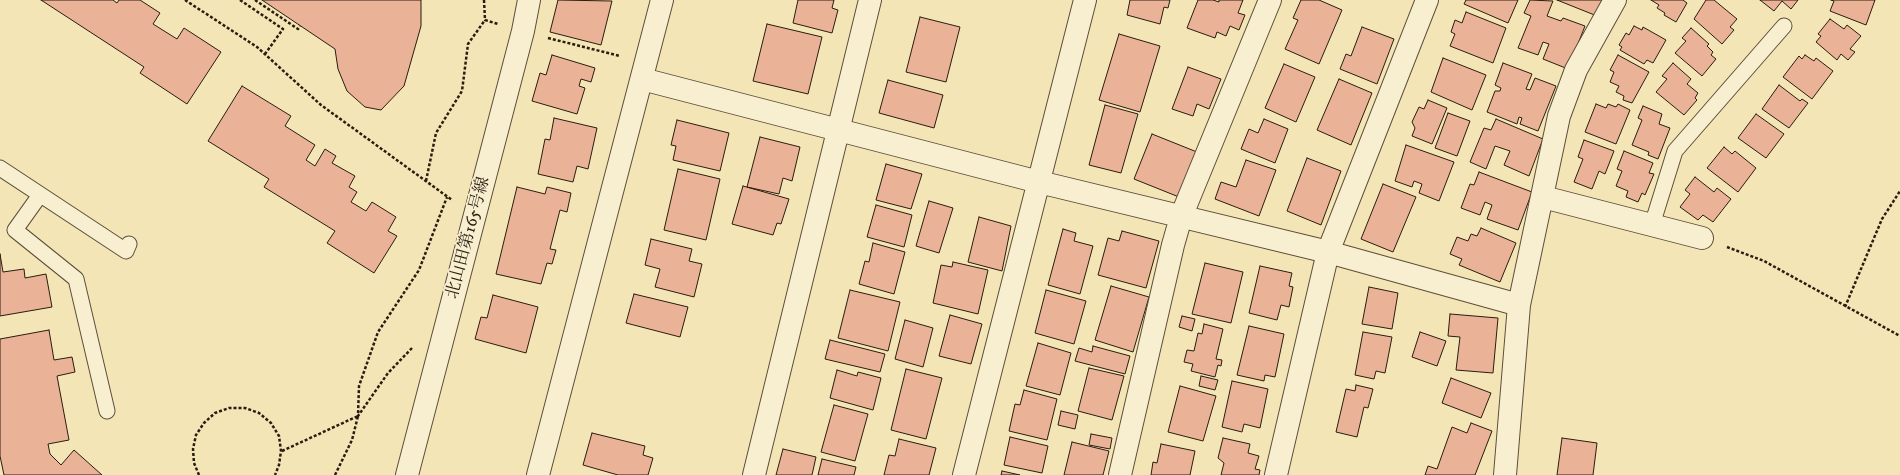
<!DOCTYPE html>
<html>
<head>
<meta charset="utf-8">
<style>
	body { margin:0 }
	canvas { display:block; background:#f4e5b7 }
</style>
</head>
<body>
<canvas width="1900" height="475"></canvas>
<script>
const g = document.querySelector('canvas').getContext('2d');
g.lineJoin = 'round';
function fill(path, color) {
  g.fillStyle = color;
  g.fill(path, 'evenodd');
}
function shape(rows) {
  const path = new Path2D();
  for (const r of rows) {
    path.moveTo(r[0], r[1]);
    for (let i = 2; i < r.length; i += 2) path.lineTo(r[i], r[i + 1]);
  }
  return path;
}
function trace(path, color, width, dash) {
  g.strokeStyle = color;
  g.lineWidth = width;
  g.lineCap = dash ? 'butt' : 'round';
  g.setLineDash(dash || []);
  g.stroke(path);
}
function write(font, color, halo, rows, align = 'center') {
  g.font = font + ' "IM FELL DW Pica","Noto Serif JP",serif';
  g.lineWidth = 3.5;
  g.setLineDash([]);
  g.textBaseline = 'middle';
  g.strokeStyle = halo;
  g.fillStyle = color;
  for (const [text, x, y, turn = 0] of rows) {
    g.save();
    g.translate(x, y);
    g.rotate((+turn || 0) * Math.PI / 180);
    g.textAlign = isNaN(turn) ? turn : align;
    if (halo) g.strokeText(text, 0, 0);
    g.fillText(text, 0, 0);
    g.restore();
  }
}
const building = shape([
	[41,0,113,0,117,3,119,0,140,0,160,13,153,24,177,39,184,28,221,52,187,104,140,73,144,67,41,0],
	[262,0,421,0,421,26,404,86,381,110,365,107,347,91,338,69,335,49,262,0],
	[558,0,612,1,601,45,550,32,558,0],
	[798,0,834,0,832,8,838,10,832,33,793,23,798,0],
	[1130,0,1170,0,1168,8,1164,7,1160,24,1127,15,1130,0],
	[1198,0,1213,0,1219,2,1219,0,1243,0,1238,13,1245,15,1239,30,1230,26,1226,36,1217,32,1215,38,1187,28,1198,0],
	[1301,0,1319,0,1342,10,1319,64,1285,49,1298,20,1293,18,1301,0],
	[1466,0,1518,0,1508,23,1464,4,1466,0],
	[1530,0,1553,1,1547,16,1561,21,1563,18,1585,26,1568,69,1543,59,1549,44,1543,42,1538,55,1518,48,1531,16,1524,13,1530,0],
	[1557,0,1603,0,1597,16,1557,0],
	[1651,0,1683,0,1687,3,1676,22,1664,15,1665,13,1657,8,1659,5,1651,0],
	[1706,0,1714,0,1737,19,1730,27,1734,30,1722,44,1694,19,1706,0],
	[1760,0,1798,0,1791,9,1782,1,1774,11,1760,0],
	[1831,0,1875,0,1866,25,1830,11,1834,1,1831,0],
	[1466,12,1506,28,1493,63,1450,46,1455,34,1451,32,1455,20,1462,23,1466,12],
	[920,17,960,27,946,82,906,72,920,17],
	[1830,19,1844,29,1847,25,1861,36,1850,49,1855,52,1848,60,1841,54,1837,60,1816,42,1821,36,1818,34,1830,19],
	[767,24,822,37,808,94,753,81,767,24],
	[1634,26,1642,30,1643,27,1666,40,1653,63,1647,60,1644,64,1620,50,1622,47,1619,45,1626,33,1629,35,1634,26],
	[1362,27,1394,39,1377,84,1340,69,1346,54,1351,56,1362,27],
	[1691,28,1709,44,1707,46,1713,52,1711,55,1716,59,1702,76,1675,53,1686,41,1682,38,1691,28],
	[1119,34,1160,46,1140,112,1099,100,1119,34],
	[552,55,595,68,591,82,581,79,579,86,585,88,577,114,532,101,540,73,546,75,552,55],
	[1618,55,1649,72,1632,103,1623,100,1624,96,1616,92,1619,86,1610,82,1614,72,1610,70,1618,55],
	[1805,55,1814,61,1816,58,1833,71,1812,99,1783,77,1799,56,1802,59,1805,55],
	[1443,58,1486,75,1472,110,1431,92,1443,58],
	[1503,63,1532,74,1526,89,1530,90,1535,78,1556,86,1538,131,1520,124,1522,118,1519,117,1517,124,1487,112,1495,91,1500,91,1501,88,1495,85,1503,63],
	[1673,63,1691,79,1687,84,1698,93,1695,98,1697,100,1684,115,1656,92,1667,79,1662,76,1673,63],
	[1284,64,1315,77,1296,122,1265,108,1284,64],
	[1188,67,1221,79,1209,109,1197,104,1193,116,1172,109,1188,67],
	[1339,79,1372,93,1351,145,1317,130,1339,79],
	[888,80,943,95,934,128,879,113,888,80],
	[1779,85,1800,101,1802,99,1808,103,1789,128,1762,109,1779,85],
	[242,86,291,116,285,126,315,145,306,160,315,166,325,149,336,156,332,163,355,176,349,187,357,192,351,202,366,211,372,202,396,217,388,231,397,236,374,273,327,243,335,231,264,187,269,179,208,141,242,86],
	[1428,100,1447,108,1432,144,1412,136,1415,128,1412,122,1419,107,1424,109,1428,100],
	[1596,104,1606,108,1608,104,1616,107,1618,104,1630,110,1616,144,1585,132,1596,104],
	[1105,105,1138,114,1121,173,1089,165,1105,105],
	[1643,106,1662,114,1659,124,1670,128,1658,159,1648,155,1649,152,1632,145,1642,120,1638,118,1643,106],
	[1448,113,1470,121,1457,156,1435,148,1448,113],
	[1756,114,1784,134,1766,158,1738,138,1756,114],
	[554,118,597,128,588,169,577,166,573,182,538,174,545,139,550,140,554,118],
	[1264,119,1288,129,1275,163,1241,149,1249,129,1258,133,1264,119],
	[1496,119,1543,139,1529,176,1504,165,1510,151,1495,146,1486,169,1470,162,1484,128,1491,130,1496,119],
	[677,120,729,133,720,171,673,160,676,146,671,145,677,120],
	[1152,134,1197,152,1179,197,1134,179,1152,134],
	[760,137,800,147,792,181,783,178,779,194,747,187,760,137],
	[1584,140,1614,151,1605,174,1599,171,1592,189,1574,182,1583,159,1578,157,1584,140],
	[1406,145,1454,162,1439,201,1419,193,1422,184,1414,181,1412,187,1395,181,1406,145],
	[1724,147,1732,154,1735,151,1756,168,1738,192,1707,168,1724,147],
	[1624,151,1653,163,1649,173,1654,174,1645,195,1642,193,1638,202,1626,197,1628,191,1616,186,1622,171,1617,169,1624,151],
	[1307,158,1341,171,1321,225,1287,211,1307,158],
	[1246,160,1276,170,1259,216,1215,199,1221,182,1236,187,1246,160],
	[886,164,922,174,911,209,876,200,886,164],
	[678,169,720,179,706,240,664,230,678,169],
	[1479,172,1532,192,1518,230,1487,219,1492,205,1485,202,1480,215,1461,208,1470,184,1474,185,1479,172],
	[1695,177,1714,192,1717,188,1731,199,1713,222,1703,215,1698,220,1680,207,1690,194,1685,190,1695,177],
	[1383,184,1416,197,1393,252,1361,239,1383,184],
	[743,186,789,199,781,224,777,223,773,235,732,224,743,186],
	[517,187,545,194,547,187,571,193,567,212,560,210,550,249,556,250,552,264,547,263,541,284,496,274,517,187],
	[929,201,953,208,939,253,916,246,929,201],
	[876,205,912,215,904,247,867,237,876,205],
	[979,217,1011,226,1002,271,968,262,979,217],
	[1481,228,1516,243,1500,282,1459,265,1462,259,1450,254,1457,237,1468,241,1471,234,1477,236,1481,228],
	[1063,229,1076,233,1074,241,1093,246,1080,294,1048,285,1063,229],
	[1122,231,1159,241,1146,288,1098,275,1108,238,1119,241,1122,231],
	[651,239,692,249,689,261,702,264,694,297,655,287,660,269,645,265,651,239],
	[873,243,905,252,894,294,859,284,865,261,869,262,873,243],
	[0,254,3,272,24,269,25,278,46,274,52,307,0,316,0,254],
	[953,262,988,270,978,314,933,303,941,265,952,267,953,262],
	[1205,263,1243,272,1231,323,1192,314,1205,263],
	[1260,266,1292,273,1289,286,1293,287,1289,307,1281,305,1277,320,1249,313,1260,266],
	[1111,286,1149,297,1133,352,1095,340,1111,286],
	[1369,287,1398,293,1392,329,1362,324,1369,287],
	[850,290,900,302,888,351,838,338,850,290],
	[1046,290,1086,301,1074,344,1035,333,1046,290],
	[634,294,688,307,680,337,626,323,634,294],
	[493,295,538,307,526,353,475,339,481,317,487,318,493,295],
	[1450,314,1498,318,1493,373,1456,370,1460,337,1448,336,1450,314],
	[950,315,982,324,971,364,939,356,950,315],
	[1182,316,1195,319,1192,331,1179,327,1182,316],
	[905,320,933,328,923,367,895,359,905,320],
	[1204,324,1223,329,1216,359,1222,360,1221,366,1218,365,1215,377,1191,371,1193,364,1184,362,1187,350,1194,351,1198,333,1202,334,1204,324],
	[1249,326,1284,334,1275,377,1265,375,1264,381,1237,375,1249,326],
	[49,330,54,360,72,357,75,372,57,376,69,440,48,444,50,454,61,465,74,450,102,475,4,475,0,456,0,339,49,330],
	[1363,332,1392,337,1385,373,1376,371,1374,379,1355,375,1363,332],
	[1420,332,1446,341,1437,366,1412,357,1420,332],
	[830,340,885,354,880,372,825,359,830,340],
	[1038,343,1071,353,1060,395,1026,386,1038,343],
	[1093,346,1130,356,1125,374,1075,361,1079,348,1092,352,1093,346],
	[1089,368,1124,376,1112,420,1078,411,1089,368],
	[906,369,942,378,926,439,891,430,906,369],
	[837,370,857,376,858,372,881,378,873,410,830,398,837,370],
	[1201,376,1218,380,1215,390,1199,386,1201,376],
	[1451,378,1491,393,1481,418,1442,403,1451,378],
	[1232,381,1268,389,1260,428,1244,424,1242,432,1222,427,1232,381],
	[1356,385,1373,389,1368,408,1364,407,1357,437,1336,432,1346,389,1355,391,1356,385],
	[1180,386,1216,396,1203,441,1168,432,1180,386],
	[1024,390,1057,399,1047,440,1009,431,1015,404,1020,405,1024,390],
	[834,405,868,414,855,461,821,452,834,405],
	[1061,411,1078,415,1075,429,1058,425,1061,411],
	[1471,423,1492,431,1475,475,1425,475,1428,466,1437,469,1452,427,1467,433,1471,423],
	[592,433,645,446,643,455,653,458,648,475,618,475,583,465,592,433],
	[1091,434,1112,438,1110,449,1089,445,1091,434],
	[1010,437,1048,446,1042,473,1004,465,1010,437],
	[1223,438,1250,444,1248,453,1259,456,1255,469,1260,470,1259,475,1221,475,1224,463,1218,458,1223,438],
	[1562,438,1597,443,1593,475,1557,475,1562,438],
	[899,439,936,448,929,475,884,475,889,455,895,456,899,439],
	[1072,442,1109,451,1103,475,1064,475,1072,442],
	[1161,444,1195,451,1190,475,1151,475,1153,462,1157,463,1161,444],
	[783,449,816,457,812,475,776,475,783,449],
	[822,459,856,467,854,475,818,475,822,459],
	[1002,471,1020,475,1001,475,1002,471]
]);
fill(building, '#eab296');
trace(building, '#291d0f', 1);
const lane = shape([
	[0,168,126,251,129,244],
	[40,195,15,230,76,279,107,411],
	[1652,225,1675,151,1784,26]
]);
const street = shape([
	[1427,0,1328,252,1519,305],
	[642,79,1039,182,1328,252,1276,475],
	[1543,197,1702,238],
	[407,475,523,31,529,0],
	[538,475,662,0],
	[754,475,870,0],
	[964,475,1085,0],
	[1120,475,1173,245,1181,217,1270,0],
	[1505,475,1519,305,1559,116,1576,70,1615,0]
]);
trace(lane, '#5c4f39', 17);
trace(street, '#5c4f39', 24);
trace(shape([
	[185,0,257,47,321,105,452,200],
	[240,0,283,29,265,54],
	[255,0,298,29,300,26],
	[484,0,485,20,498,24],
	[548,38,620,56],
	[426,181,436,133,462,91,468,44,485,20],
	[1727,247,1764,261,1900,336],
	[1845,307,1882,219,1900,191],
	[412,348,388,373,358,416,359,386,378,332,419,270,447,197],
	[282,451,358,416],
	[199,475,194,463,193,449,196,435,204,423,215,413,229,408,245,408,259,413,271,423,279,436,281,451,279,465,275,475],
	[335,475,352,440,358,416]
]), '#291d0f', 2.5, [3, 2]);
trace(lane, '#f8eed0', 15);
trace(street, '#f8eed0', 22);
write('17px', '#291d0f', '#f8eed0', [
	["北山田第165号線",469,238,-75]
]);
</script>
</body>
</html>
